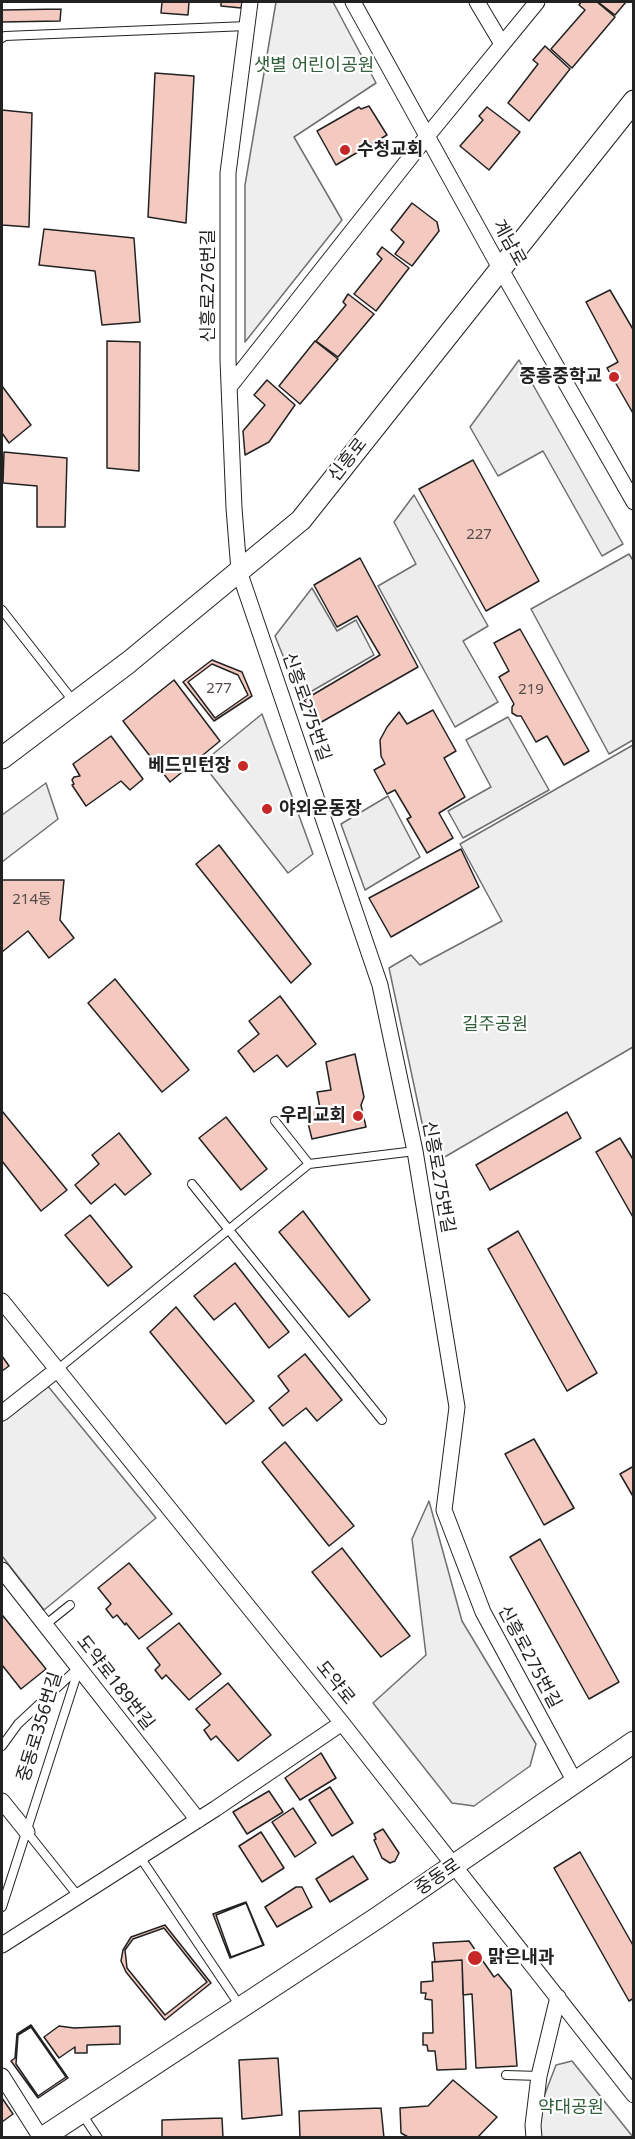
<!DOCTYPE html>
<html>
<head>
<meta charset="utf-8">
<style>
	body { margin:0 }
	#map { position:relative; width:635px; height:2139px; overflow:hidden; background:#fff; font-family:"Noto Sans",sans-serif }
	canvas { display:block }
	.frame { position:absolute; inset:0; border:3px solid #222; pointer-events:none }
</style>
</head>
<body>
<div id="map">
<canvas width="635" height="2139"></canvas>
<div class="frame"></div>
</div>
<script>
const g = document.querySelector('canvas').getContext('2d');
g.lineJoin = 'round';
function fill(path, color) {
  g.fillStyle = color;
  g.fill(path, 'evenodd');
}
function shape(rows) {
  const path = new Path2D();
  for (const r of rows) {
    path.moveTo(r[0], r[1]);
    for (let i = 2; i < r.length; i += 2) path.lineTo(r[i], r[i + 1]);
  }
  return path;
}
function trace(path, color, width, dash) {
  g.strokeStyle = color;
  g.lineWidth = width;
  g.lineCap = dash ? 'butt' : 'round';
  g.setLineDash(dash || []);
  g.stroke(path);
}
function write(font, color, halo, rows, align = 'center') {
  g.font = font + ' "Noto Sans","Noto Sans KR",sans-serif';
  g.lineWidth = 4.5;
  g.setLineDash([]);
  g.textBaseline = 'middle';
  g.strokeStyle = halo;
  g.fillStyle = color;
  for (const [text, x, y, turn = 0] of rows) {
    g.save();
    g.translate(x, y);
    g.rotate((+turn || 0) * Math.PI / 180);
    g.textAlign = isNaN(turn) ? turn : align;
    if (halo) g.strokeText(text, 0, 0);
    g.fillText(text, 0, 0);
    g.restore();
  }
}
const green = shape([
	[276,2,333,2,376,83,294,137,342,220,245,342,245,185,276,2],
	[262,714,313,854,288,873,202,763,262,714],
	[633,745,633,1047,431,1165,389,968,411,955,420,965,502,921,460,844,633,745],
	[46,783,58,819,2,862,2,815,46,783],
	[47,1385,156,1518,44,1610,2,1556,2,1422,47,1385],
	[429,1501,462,1621,536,1744,530,1766,474,1806,452,1803,373,1703,426,1655,412,1539,429,1501],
	[572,2061,633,2137,534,2137,533,2125,556,2065,572,2061]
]);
fill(green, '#eee');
trace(green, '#6f6f6f', 1.5);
const parking = shape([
	[519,360,623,544,602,556,543,451,498,476,470,427,519,360],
	[414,495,488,626,463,641,498,702,455,727,378,586,416,564,394,522,414,495],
	[629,554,634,562,633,740,609,754,531,609,629,554],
	[312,588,337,631,356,620,374,655,300,698,275,636,312,588],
	[508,717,549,790,463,838,448,811,491,787,466,740,508,717],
	[388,796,420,857,365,890,341,824,388,796]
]);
fill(parking, '#ededed');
trace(parking, '#6f6f6f', 1.5);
const building = shape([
	[162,2,189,2,188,15,161,13,162,2],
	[221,2,242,2,241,8,221,6,221,2],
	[581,2,597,2,615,17,572,68,551,49,585,10,579,5,581,2],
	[598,2,626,2,615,15,598,2],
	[61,9,60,21,2,22,2,10,61,9],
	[545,46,570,69,529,121,508,103,538,64,533,60,545,46],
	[155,73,194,76,186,223,148,217,155,73],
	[369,106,387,135,336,165,317,131,359,107,361,109,369,106],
	[487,107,520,132,489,170,460,146,483,120,479,116,487,107],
	[2,110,32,113,29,227,2,225,2,110],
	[412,203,437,222,439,231,412,266,395,254,404,242,391,230,412,203],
	[44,229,134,238,140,322,102,325,95,271,39,265,44,229],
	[382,247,409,268,376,311,354,294,382,259,377,254,382,247],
	[610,290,634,331,634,415,607,368,618,362,586,302,610,290],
	[348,294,374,314,338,357,316,341,346,305,343,302,348,294],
	[107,341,140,342,139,471,107,468,107,341],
	[315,341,338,359,300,404,279,386,315,341],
	[267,380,295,405,269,442,245,455,243,431,265,405,254,395,267,380],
	[2,386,31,425,9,443,2,433,2,386],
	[4,452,67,458,65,527,37,527,37,486,3,483,4,452],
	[473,460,539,581,486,611,419,489,473,460],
	[360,558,418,667,318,724,304,700,380,655,357,616,337,627,314,585,360,558],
	[520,629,589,751,564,765,547,736,536,742,521,716,517,716,512,713,512,707,514,704,499,677,509,671,494,643,520,629],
	[212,660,242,672,252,696,214,721,183,682,212,660],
	[212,664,238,675,248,695,215,718,188,682,212,664],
	[174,680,220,741,170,782,123,721,174,680],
	[433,710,456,751,444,758,465,797,439,813,453,838,427,853,407,819,411,817,395,790,387,794,374,770,385,764,381,756,380,740,387,727,399,712,407,724,433,710],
	[111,736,143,779,130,790,121,781,86,806,72,785,74,784,72,780,74,777,80,776,73,764,111,736],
	[219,845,311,964,291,983,196,864,219,845],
	[461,849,479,887,391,937,369,898,461,849],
	[2,880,64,880,60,920,74,938,49,958,28,931,2,952,2,880],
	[115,979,189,1070,162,1092,88,1003,115,979],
	[280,996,316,1044,287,1067,277,1055,254,1072,238,1051,259,1034,249,1021,280,996],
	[355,1054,364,1097,361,1105,366,1127,312,1139,305,1111,320,1108,317,1092,331,1090,326,1062,355,1054],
	[2,1111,67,1190,41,1211,2,1161,2,1111],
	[567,1112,581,1138,490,1190,476,1165,567,1112],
	[226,1117,267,1169,241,1190,199,1138,226,1117],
	[119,1133,151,1174,125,1195,115,1184,91,1204,75,1185,99,1164,92,1155,119,1133],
	[620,1138,634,1161,634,1219,596,1152,620,1138],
	[303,1211,370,1300,349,1317,279,1232,303,1211],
	[90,1215,132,1267,108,1286,65,1235,90,1215],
	[518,1231,597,1373,567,1391,488,1249,518,1231],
	[235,1263,289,1332,269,1348,235,1303,214,1320,194,1296,235,1263],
	[176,1307,254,1401,226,1424,150,1332,176,1307],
	[305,1354,342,1400,317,1421,306,1408,283,1426,269,1408,289,1391,278,1376,305,1354],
	[2,1356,9,1366,2,1371,2,1356],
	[534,1439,574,1508,544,1525,505,1454,534,1439],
	[285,1442,354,1526,329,1546,262,1462,285,1442],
	[634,1466,634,1498,620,1474,634,1466],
	[540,1539,619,1682,589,1699,510,1557,540,1539],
	[342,1548,410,1636,381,1657,312,1572,342,1548],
	[129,1563,172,1614,139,1639,126,1623,125,1625,117,1615,113,1618,106,1609,111,1604,98,1588,129,1563],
	[3,1616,46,1669,21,1689,2,1665,2,1618,3,1616],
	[179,1623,221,1674,189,1700,166,1675,162,1679,155,1670,160,1665,147,1648,179,1623],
	[228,1683,271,1735,238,1761,216,1736,211,1740,204,1730,210,1725,196,1709,228,1683],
	[321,1753,336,1778,300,1800,285,1778,321,1753],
	[330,1787,353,1823,332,1836,309,1800,330,1787],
	[269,1791,283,1812,247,1834,233,1812,269,1791],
	[293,1808,316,1843,295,1857,272,1822,293,1808],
	[383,1829,399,1853,395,1861,390,1863,382,1858,374,1840,376,1839,374,1834,383,1829],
	[261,1832,284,1868,262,1882,239,1846,261,1832],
	[580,1852,634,1947,634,1998,629,2001,554,1868,580,1852],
	[353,1856,368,1879,330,1902,316,1879,353,1856],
	[296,1887,302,1887,312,1907,277,1927,265,1907,296,1887],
	[246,1902,264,1945,230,1958,213,1914,246,1902],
	[246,1903,263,1945,231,1957,216,1915,246,1903],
	[165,1925,211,1983,165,2020,126,1972,121,1961,123,1950,131,1937,165,1925],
	[164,1928,207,1982,165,2015,127,1968,125,1950,133,1939,164,1928],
	[469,1941,494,1977,498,1974,511,1990,517,2066,476,2068,472,1994,463,1995,462,1960,435,1962,433,1943,469,1941],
	[462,1960,466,2069,437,2070,435,2051,428,2051,427,2045,423,2045,423,2033,433,2033,432,2000,425,1999,426,1993,421,1993,421,1982,433,1981,432,1962,462,1960],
	[31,2025,68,2078,38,2098,11,2061,15,2058,17,2034,31,2025],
	[59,2026,74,2028,120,2026,120,2044,87,2045,87,2053,75,2053,75,2047,59,2058,44,2037,59,2026],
	[31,2027,66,2077,38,2096,16,2064,18,2035,31,2027],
	[278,2058,282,2115,242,2119,239,2060,278,2058],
	[453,2080,497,2117,477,2138,410,2138,401,2133,400,2108,428,2106,453,2080],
	[2,2098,13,2114,2,2122,2,2098],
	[381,2108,384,2138,300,2138,299,2111,381,2108],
	[222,2118,223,2138,162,2138,162,2120,222,2118]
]);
fill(building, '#f3c9c0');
trace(building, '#222', 1.5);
const lane = shape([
	[2,38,5,36,247,26],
	[2,610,74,702],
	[275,1121,309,1164],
	[192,1184,382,1420],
	[58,1369,309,1164,415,1151],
	[45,1625,70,1605],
	[2,1746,18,1724,77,1669],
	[27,1832,78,1896],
	[140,1857,240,2006],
	[2,1907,79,1668],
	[506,2075,539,2076],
	[82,2114,98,2138]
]);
const street = shape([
	[250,2,228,173,228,360,234,508,239,571,380,985,415,1151,457,1407,444,1510,483,1612,575,1782],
	[353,2,500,268,634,502],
	[477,2,502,44],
	[230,386,428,135,537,2],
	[2,1301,342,1723,634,2095],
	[2,1413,58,1369],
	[2,1570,198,1820],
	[2,1801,27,1832],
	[2,1945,215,1809,342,1723],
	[2,2076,41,2138],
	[534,2138,533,2125,539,2076,558,1997]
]);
const secondary = shape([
	[2,758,129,662,301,520,634,101],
	[42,2138,377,1918,634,1742]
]);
trace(lane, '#222', 10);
trace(street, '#222', 17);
trace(secondary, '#222', 23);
trace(lane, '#fff', 8);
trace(street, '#fff', 15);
trace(secondary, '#fff', 21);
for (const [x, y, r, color] of [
	[345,150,6,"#c62828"],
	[614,377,6,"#c62828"],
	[243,766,6,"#c62828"],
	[267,809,6,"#c62828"],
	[358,1116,6,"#c62828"],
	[475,1958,8,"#c62828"]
]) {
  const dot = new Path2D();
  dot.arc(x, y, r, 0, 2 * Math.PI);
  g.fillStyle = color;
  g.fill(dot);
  trace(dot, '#fff', 2);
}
write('15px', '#564c4a', null, [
	["227",479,535],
	["277",219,689],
	["219",531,690],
	["214동",32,900]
]);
write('18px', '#2f5e38', '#fff', [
	["샛별 어린이공원",314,66],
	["길주공원",495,1025],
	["약대공원",571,2108]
]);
write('bold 18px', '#222', '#fff', [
	["수청교회",357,150],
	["중흥중학교",602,377,"right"],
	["베드민턴장",231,766,"right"],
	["야외운동장",279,809],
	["우리교회",346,1116,"right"],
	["맑은내과",488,1958]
], 'left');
write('18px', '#222', '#fff', [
	["계남로",509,243,61],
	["신흥로276번길",209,286,-90],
	["신흥로",348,460,-52],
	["신흥로275번길",306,707,71],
	["신흥로275번길",438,1177,80],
	["신흥로275번길",529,1657,62],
	["도약로189번길",115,1683,52],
	["도약로",335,1683,51],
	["중동로356번길",40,1727,-73],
	["중동로",438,1877,-34]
]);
</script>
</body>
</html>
